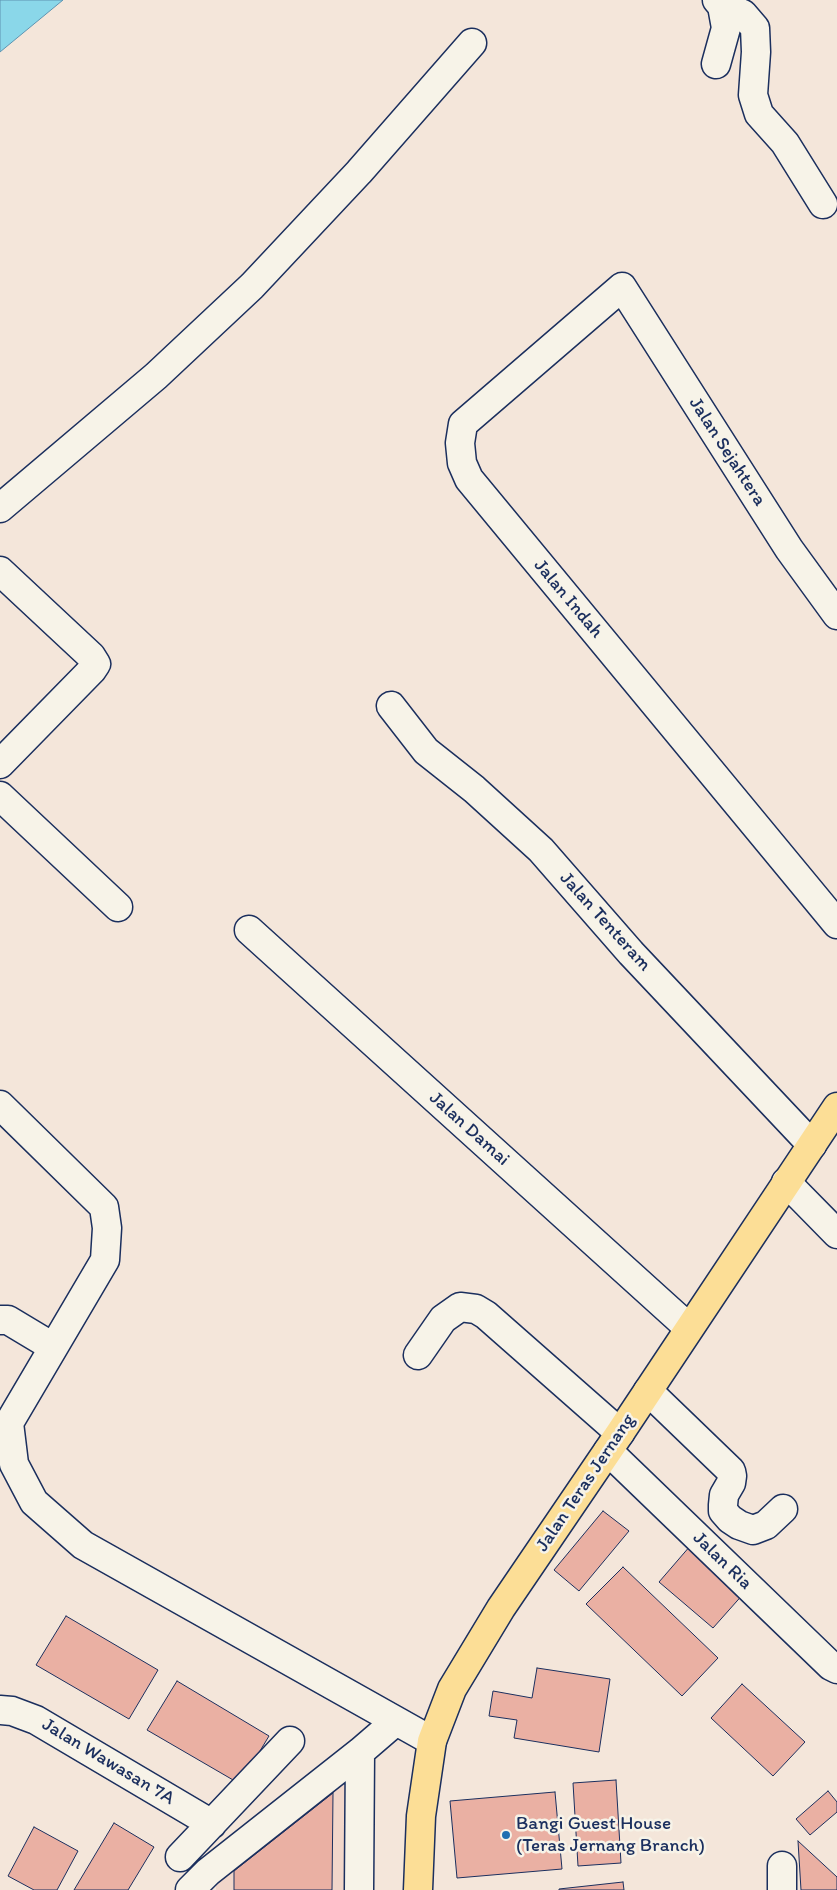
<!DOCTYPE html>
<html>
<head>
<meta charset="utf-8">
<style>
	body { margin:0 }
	canvas { display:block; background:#f4e6da }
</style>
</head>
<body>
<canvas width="837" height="1890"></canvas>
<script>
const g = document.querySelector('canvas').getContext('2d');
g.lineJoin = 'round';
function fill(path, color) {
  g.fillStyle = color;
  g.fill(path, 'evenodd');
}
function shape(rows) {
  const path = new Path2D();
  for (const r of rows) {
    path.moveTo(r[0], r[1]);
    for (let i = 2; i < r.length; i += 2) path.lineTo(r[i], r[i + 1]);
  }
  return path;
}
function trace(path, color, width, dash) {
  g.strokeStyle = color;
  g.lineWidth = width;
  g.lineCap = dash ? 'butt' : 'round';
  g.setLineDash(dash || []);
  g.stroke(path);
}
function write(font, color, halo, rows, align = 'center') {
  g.font = font + ' Itim,sans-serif';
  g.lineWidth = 5;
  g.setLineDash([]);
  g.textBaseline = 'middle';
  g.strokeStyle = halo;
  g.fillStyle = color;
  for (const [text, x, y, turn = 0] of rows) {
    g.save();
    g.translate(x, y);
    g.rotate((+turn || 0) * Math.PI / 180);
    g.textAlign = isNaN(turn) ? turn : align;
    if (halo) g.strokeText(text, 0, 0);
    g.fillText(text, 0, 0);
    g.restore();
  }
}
fill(shape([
	[348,1775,347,1890,216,1890,216,1879]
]), '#f1d6ca');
const water = shape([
	[0,0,63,0,0,52,0,0]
]);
fill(water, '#8ad7e9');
trace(water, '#5e94b1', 1);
const building = shape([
	[603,1511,629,1531,579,1591,554,1570,603,1511],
	[691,1545,745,1592,713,1628,659,1582,691,1545],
	[623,1567,718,1658,682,1696,586,1604,623,1567],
	[66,1616,158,1670,129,1719,36,1665,66,1616],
	[537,1668,610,1679,599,1752,514,1738,517,1720,489,1716,493,1691,532,1698,537,1668],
	[177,1681,269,1736,240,1784,147,1730,177,1681],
	[742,1684,805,1742,773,1776,711,1718,742,1684],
	[616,1780,621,1863,578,1866,573,1783,616,1780],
	[828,1791,837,1802,837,1812,810,1835,796,1819,828,1791],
	[555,1792,562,1869,457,1878,450,1801,555,1792],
	[333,1793,332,1890,234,1890,234,1871,333,1793],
	[114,1823,154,1847,128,1890,74,1890,114,1823],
	[34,1827,78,1851,57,1890,34,1890,8,1876,34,1827],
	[798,1841,837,1877,837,1890,801,1890,798,1841],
	[623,1882,624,1890,559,1890,559,1889,623,1882]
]);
fill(building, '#eab0a3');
trace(building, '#1b2f5e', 1);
const minor = shape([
	[722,6,743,14,755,28,756,52,753,95,759,114,785,143,823,204],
	[716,64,726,28,722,6,717,0],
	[0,508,156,376,252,286,359,172,472,43],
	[0,571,91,656,96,664,92,670,0,764],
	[837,615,789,549,622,287,463,424,460,443,462,463,469,479,837,924],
	[391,706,426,751,474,789,541,850,631,953,812,1145],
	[0,796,118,907],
	[249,930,689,1328],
	[0,1105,104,1207,107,1228,105,1260,9,1423,14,1464,34,1502,83,1545,432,1741],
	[786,1182,837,1234],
	[0,1320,8,1320,53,1347],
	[418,1355,443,1319,460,1307,476,1309,486,1315,620,1433],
	[648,1391,731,1471,732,1476,731,1483,724,1495,723,1505,723,1511,730,1519,739,1525,753,1530,766,1525,783,1509],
	[608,1451,831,1666,837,1669],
	[0,1710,12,1711,36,1720,212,1824],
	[180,1857,290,1741],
	[782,1866,782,1890],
	[190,1890,208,1872,360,1752,396,1721],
	[359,1890,360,1752]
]);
const major = shape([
	[418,1890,421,1816,432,1741,452,1689,501,1608,620,1433,837,1107]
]);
trace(minor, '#1b2f5e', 31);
trace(major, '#1b2f5e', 31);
trace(minor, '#f7f3e8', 28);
trace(major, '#fcde96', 28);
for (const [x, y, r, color] of [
	[506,1835,5,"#1f6fb2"]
]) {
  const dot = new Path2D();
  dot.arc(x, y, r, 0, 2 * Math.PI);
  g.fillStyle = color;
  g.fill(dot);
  trace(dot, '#f7f3e8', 2);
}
write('19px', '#1b2f5e', '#f7f3e8', [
	["Jalan Sejahtera",727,452,57],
	["Jalan Indah",568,599,50],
	["Jalan Tenteram",605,922,48],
	["Jalan Damai",469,1129,42],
	["Jalan Teras Jernang",586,1483,-56],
	["Jalan Ria",722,1561,44],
	["Jalan Wawasan 7A",108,1762,31]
]);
write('19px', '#1b2f5e', '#f7f3e8', [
	["Bangi Guest House",516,1824],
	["(Teras Jernang Branch)",516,1846]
], 'left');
</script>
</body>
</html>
